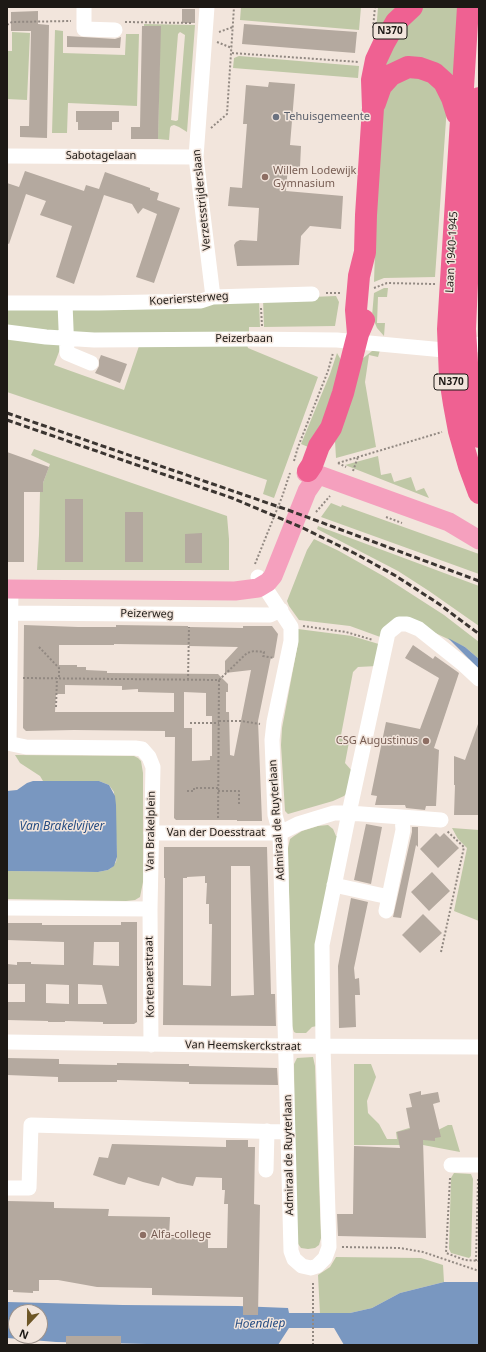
<!DOCTYPE html>
<html>
<head>
<meta charset="utf-8">
<style>
	body { margin:0 }
	#map { position:relative; width:486px; height:1352px; overflow:hidden; background:#f2e5dc; font-family:"Noto Sans",sans-serif }
	canvas { display:block }
	.frame { position:absolute; inset:0; border:8px solid #1d1915; pointer-events:none }
	.north { position:absolute; left:8px; top:1304px; width:40px; height:40px; box-sizing:border-box; background:#f2e5dc; border:1px solid #9d938c; border-radius:50%; rotate:202deg; font-size:11px; font-weight:700; line-height:16px; text-align:center; color:#1d1915 }
	.north::after { content:''; display:block; margin:auto; width:14px; height:18px; background:#6d5626; clip-path:polygon(50% 0,100% 100%,50% 72%,0 100%) }
</style>
</head>
<body>
<div id="map">
<canvas width="486" height="1352"></canvas>
<div class="frame"></div>
<div class="north">N</div>
</div>
<script>
const g = document.querySelector('canvas').getContext('2d');
g.lineJoin = 'round';
function fill(path, color) {
  g.fillStyle = color;
  g.fill(path, 'evenodd');
}
function shape(rows) {
  const path = new Path2D();
  for (const r of rows) {
    path.moveTo(r[0], r[1]);
    for (let i = 2; i < r.length; i += 2) path.lineTo(r[i], r[i + 1]);
  }
  return path;
}
function trace(path, color, width, dash) {
  g.strokeStyle = color;
  g.lineWidth = width;
  g.lineCap = dash ? 'butt' : 'round';
  g.setLineDash(dash || []);
  g.stroke(path);
}
function write(font, color, halo, rows, align = 'center') {
  g.font = font + ' "Noto Sans",sans-serif';
  g.lineWidth = 3;
  g.setLineDash([]);
  g.textBaseline = 'middle';
  g.strokeStyle = halo;
  g.fillStyle = color;
  for (const [text, x, y, turn = 0] of rows) {
    g.save();
    g.translate(x, y);
    g.rotate((+turn || 0) * Math.PI / 180);
    g.textAlign = isNaN(turn) ? turn : align;
    if (halo) g.strokeText(text, 0, 0);
    g.fillText(text, 0, 0);
    g.restore();
  }
}
fill(shape([
	[241,7,361,7,359,30,240,20],
	[378,7,406,7,374,39,377,20],
	[417,7,461,7,455,93,450,82,387,71,381,65],
	[144,24,195,25,187,132,179,127,174,125,171,126,170,128,169,140,158,139,160,27,144,26],
	[180,32,185,35,178,120,176,121,171,120,178,34],
	[55,30,63,31,63,53,125,55,126,34,139,34,137,106,68,103,67,133,52,133],
	[12,32,30,33,27,100,7,99,7,51,12,51],
	[239,56,359,66,358,78,233,68,234,58],
	[401,77,429,78,447,106,435,277,384,278,374,282,380,103],
	[384,288,388,288,387,297,378,297,377,323,385,323,384,336,377,328,372,316,374,293],
	[336,296,339,302,335,326,264,327,263,299],
	[259,299,260,327,249,327,249,333,70,333,70,310],
	[7,308,58,308,63,333,7,326],
	[7,338,62,344,54,365,124,390,139,346,247,345,248,348,318,377,274,498,263,494,267,480,7,392],
	[380,350,378,357,369,355,365,382,376,447,336,458,335,441,362,359,372,351],
	[337,353,341,360,342,366,313,449,301,444,330,374],
	[34,449,227,516,229,539,229,570,37,570,39,535,40,492,43,492,43,483,50,464,31,455],
	[378,456,381,475,391,473,394,482,411,477,416,491,424,488,429,498,345,465],
	[331,503,341,507,342,505,479,554,479,574,321,517],
	[318,526,479,586,479,626,429,591,398,571,317,529],
	[314,539,339,551,385,577,444,615,479,642,479,659,465,647,414,623,383,638,350,626,299,620,289,606,287,601,307,550],
	[298,629,352,636,382,645,377,666,358,667,353,672,341,735,349,742,345,763,352,771,348,792,344,796,333,801,288,814,285,811,281,745,282,728,298,643,296,636],
	[15,755,134,756,138,758,141,761,143,773,143,882,140,897,135,900,126,901,7,899,7,871,98,872,108,870,111,868,116,862,117,857,114,792,109,785,99,781,43,781,40,776,20,763],
	[328,825,333,829,336,836,341,835,317,1026,312,1027,306,1033,296,1033,294,1032,292,1026,288,848,290,839,294,836,302,831,318,826],
	[452,828,479,830,479,921,454,911,467,848,458,839],
	[313,1057,315,1066,321,1238,319,1245,315,1248,308,1249,301,1248,296,1241,294,1064,297,1058],
	[354,1064,371,1064,376,1077,367,1101,368,1113,379,1124,387,1139,397,1139,396,1132,409,1128,438,1130,448,1125,452,1125,460,1152,423,1145,354,1145],
	[454,1173,471,1174,473,1179,471,1256,469,1258,451,1253,449,1249,451,1178],
	[336,1257,421,1258,443,1265,444,1282,400,1293,372,1308,350,1313,320,1314,318,1275,330,1267]
]), '#bfc8a6');
fill(shape([
	[448,638,465,647,479,659,479,669],
	[33,781,99,781,109,785,115,796,116,805,117,857,114,866,108,870,98,872,7,871,7,791,17,790,27,783],
	[444,1282,479,1282,479,1345,344,1345,334,1328,289,1328,278,1345,192,1345,56,1342,7,1338,7,1302,123,1305,238,1306,288,1308,289,1313,350,1313,372,1308,400,1293],
	[16,1312,40,1312,40,1336,16,1336]
]), '#7997c0');
fill(shape([
	[182,9,195,9,195,23,182,23],
	[38,11,38,24,49,25,47,138,20,137,20,126,29,126,31,31,11,31,11,12],
	[244,24,357,32,355,53,242,44],
	[142,26,161,26,158,139,131,139,131,127,140,127],
	[67,36,115,39,121,37,120,48,67,47],
	[269,82,295,84,290,145,301,146,300,167,288,166,286,191,343,196,341,229,310,226,301,236,299,265,237,266,234,245,236,242,240,240,257,241,259,208,228,206,230,187,242,188,247,124,243,124,246,85,268,87],
	[76,111,119,111,119,122,112,122,112,130,78,130,78,122,76,122],
	[25,171,84,191,86,185,99,189,105,172,150,188,150,190,159,193,157,200,180,208,154,283,136,277,157,214,143,208,138,214,132,204,104,195,74,284,56,277,72,226,40,215,46,201,26,194,9,244,7,243,7,183,19,187],
	[101,355,127,364,120,383,95,373,99,366,99,360],
	[7,452,49,467,43,483,43,492,24,492,24,562,7,562],
	[65,499,83,499,83,562,65,562],
	[125,512,143,512,143,562,125,562],
	[202,533,202,563,185,563,185,534],
	[24,625,78,627,116,627,116,625,188,626,188,627,243,628,243,626,272,626,278,634,274,658,271,657,258,721,262,821,237,821,237,820,176,820,174,818,175,737,165,737,165,731,74,730,26,731,23,728],
	[114,644,189,645,189,646,238,647,225,661,225,673,251,670,234,756,230,755,229,712,226,712,226,692,228,692,228,684,218,674,107,673,107,671,86,670,86,667,77,667,77,665,59,665,59,645,114,645],
	[65,685,122,686,122,690,138,689,138,692,174,693,174,712,55,712,56,694,65,694],
	[184,692,206,693,206,716,212,716,212,756,210,756,210,760,192,761,192,728,184,728],
	[413,645,433,659,435,656,459,673,434,748,439,750,436,806,426,806,425,810,406,808,405,805,375,805,377,796,371,795,386,722,420,729,439,678,405,658],
	[478,724,479,725,479,815,454,815,455,785,454,785,454,756,465,760],
	[366,824,382,827,371,884,354,880],
	[412,827,418,827,418,847,416,845,401,918,393,917,412,832],
	[436,833,440,837,444,833,459,848,438,868,420,849],
	[164,847,267,847,271,994,275,994,276,1026,163,1025,165,878,164,878],
	[231,866,250,866,254,995,231,996],
	[205,876,205,883,207,883,206,904,209,904,209,924,212,924,211,986,183,985,183,878,187,878,187,877],
	[432,872,450,891,429,911,411,892],
	[351,898,368,902,354,968,355,979,359,978,360,995,355,995,356,1027,339,1028,338,966],
	[423,914,442,933,420,953,402,935],
	[121,922,137,922,137,1022,134,1024,103,1024,103,1022,65,1021,65,1022,48,1022,48,1021,7,1020,7,1002,25,1002,25,984,7,984,7,964,17,965,17,962,31,962,31,964,64,965,64,942,7,940,7,923,42,923,42,925,121,925],
	[94,942,119,942,119,966,93,965],
	[46,984,69,985,69,1004,46,1003],
	[78,984,102,985,107,1004,78,1004],
	[7,1058,59,1059,59,1064,117,1065,117,1063,180,1064,189,1064,189,1066,277,1068,278,1085,189,1084,189,1082,117,1080,117,1082,58,1082,58,1077,7,1075],
	[421,1091,421,1095,438,1092,440,1102,433,1104,441,1137,435,1138,435,1141,423,1140,426,1238,338,1236,337,1214,353,1214,354,1146,400,1148,397,1132,410,1129,406,1108,412,1107,409,1094],
	[226,1140,248,1140,248,1147,255,1147,254,1204,260,1205,258,1315,243,1315,243,1297,152,1295,152,1288,97,1287,58,1280,39,1280,39,1291,33,1291,33,1293,13,1292,13,1290,7,1290,7,1201,54,1202,54,1208,109,1209,108,1216,170,1217,169,1236,208,1237,208,1248,227,1248,228,1204,224,1204,225,1190,222,1190,222,1178,196,1177,193,1186,177,1183,162,1177,159,1186,143,1182,128,1177,125,1185,119,1184,93,1175,99,1157,108,1158,112,1144,226,1147],
	[66,1336,121,1336,121,1345,66,1345]
]), '#b4a99f');
trace(shape([
	[125,22,192,23],
	[7,25,12,22,71,21],
	[373,28,375,7],
	[219,32,233,27],
	[217,42,232,48],
	[232,53,359,62],
	[211,128,227,114,234,7],
	[374,288,387,283,435,284],
	[326,293,341,293],
	[261,308,262,326],
	[294,461,298,447,328,371,333,353],
	[338,463,442,432],
	[338,463,346,467],
	[353,471,358,457],
	[316,512,330,496],
	[386,517,402,523],
	[255,564,282,497,290,473],
	[303,626,346,632,373,640],
	[39,647,59,668,59,678],
	[23,678,219,680,218,820],
	[188,680,189,627],
	[219,680,247,653,254,651,264,652,263,656,274,658],
	[56,707,57,678],
	[219,721,241,721,260,724],
	[190,723,219,723],
	[187,791,194,791,194,788,218,788],
	[218,791,239,791,239,806],
	[441,952,464,847,447,831],
	[450,1178,446,1253,465,1260,479,1261],
	[342,1247,400,1248,423,1252,479,1271],
	[476,1261,478,1178],
	[313,1345,313,1281]
]), '#928982', 2, [2, 2]);
trace(shape([
	[84,7,84,29,115,30],
	[207,7,196,157,213,297],
	[7,156,196,157],
	[7,303,99,303,201,301,213,297,312,294],
	[65,303,67,353,91,363],
	[7,332,46,337,94,340,247,339,337,340,444,350,456,350,467,348,479,344],
	[258,577,291,627,291,641,274,722,272,740,275,815,280,833,291,1251,294,1259,302,1266,311,1268,317,1266,325,1258,329,1247,323,1046,322,945,349,813,388,633,399,624,407,624,419,629,464,665,479,679],
	[11,613,270,615,281,610],
	[7,743,26,747,135,748,142,749,149,757,153,767,150,909,7,908],
	[9,743,11,589],
	[151,833,280,833,298,824,334,813,349,813,441,820],
	[334,885,389,897],
	[150,909,151,1045],
	[386,911,403,830,402,817],
	[7,1042,286,1046,479,1047],
	[451,1165,479,1165],
	[266,1170,267,1131],
	[7,1188,29,1188,31,1125,288,1132]
]), '#fff', 15);
trace(shape([
	[306,473,308,471,449,522,479,540],
	[7,589,235,591,258,588,268,582,273,576,307,491,318,475]
]), '#f5a0be', 19);
trace(shape([
	[468,7,448,329,450,378,454,404,459,431,469,466,479,493],
	[479,98,467,283,465,329,468,380,472,405,479,437],
	[375,103,381,86,391,75,408,67,420,68,434,73,444,82,452,98,457,114],
	[358,334,356,310,359,276,365,252,366,215,373,108,372,80,376,60,384,43,396,22,412,7],
	[308,471,312,465,319,446,331,428,343,393,358,334,364,320]
]), '#ef6192', 22);
trace(shape([
	[7,413,288,510,479,581],
	[7,420,232,498,303,528,356,554,396,576,439,604,479,634]
]), '#3b3531', 3, [6, 3]);
for (const [x, y, r, color] of [
	[276,117,4,"#6b7280"],
	[265,177,4,"#8d6e63"],
	[426,741,4,"#8d6e63"],
	[143,1235,4,"#8d6e63"]
]) {
  const dot = new Path2D();
  dot.arc(x, y, r, 0, 2 * Math.PI);
  g.fillStyle = color;
  g.fill(dot);
  trace(dot, '#f2e5dc', 1.5);
}
for (const [x, y, w] of [
	[390,31,34],
	[451,382,34]
]) {
  const box = new Path2D();
  box.roundRect(x - w / 2, y - 8, w, 16, 3);
  g.fillStyle = '#f2e5dc';
  g.fill(box);
  trace(box, '#1d1915', 1);
}
write('bold 10px', '#1d1915', null, [
	["N370",390,31],
	["N370",451,382]
]);
write('11px', '#5b616d', '#f2e5dc', [
	["Tehuisgemeente",284,117]
], 'left');
write('11px', '#1d1915', '#f2e5dc', [
	["Sabotagelaan",101,156],
	["Verzetsstrijderslaan",202,200,-96],
	["Laan 1940-1945",452,252,-87],
	["Koeriersterweg",189,299,-4],
	["Peizerbaan",244,339],
	["Peizerweg",147,614,1],
	["Admiraal de Ruyterlaan",277,820,-94],
	["Van Brakelplein",151,831,-89],
	["Van der Doesstraat",216,833],
	["Kortenaerstraat",150,977,-91],
	["Van Heemskerckstraat",243,1046,1],
	["Admiraal de Ruyterlaan",289,1155,-91]
]);
write('11px', '#785e54', '#f2e5dc', [
	["Willem Lodewijk",273,171],
	["Gymnasium",273,184],
	["CSG Augustinus",418,741,"right"],
	["Alfa-college",151,1235]
], 'left');
write('italic 12px', '#264d83', '#f2e5dc', [
	["Van Brakelvijver",62,827],
	["Hoendiep",260,1324,-1]
]);
</script>
</body>
</html>
